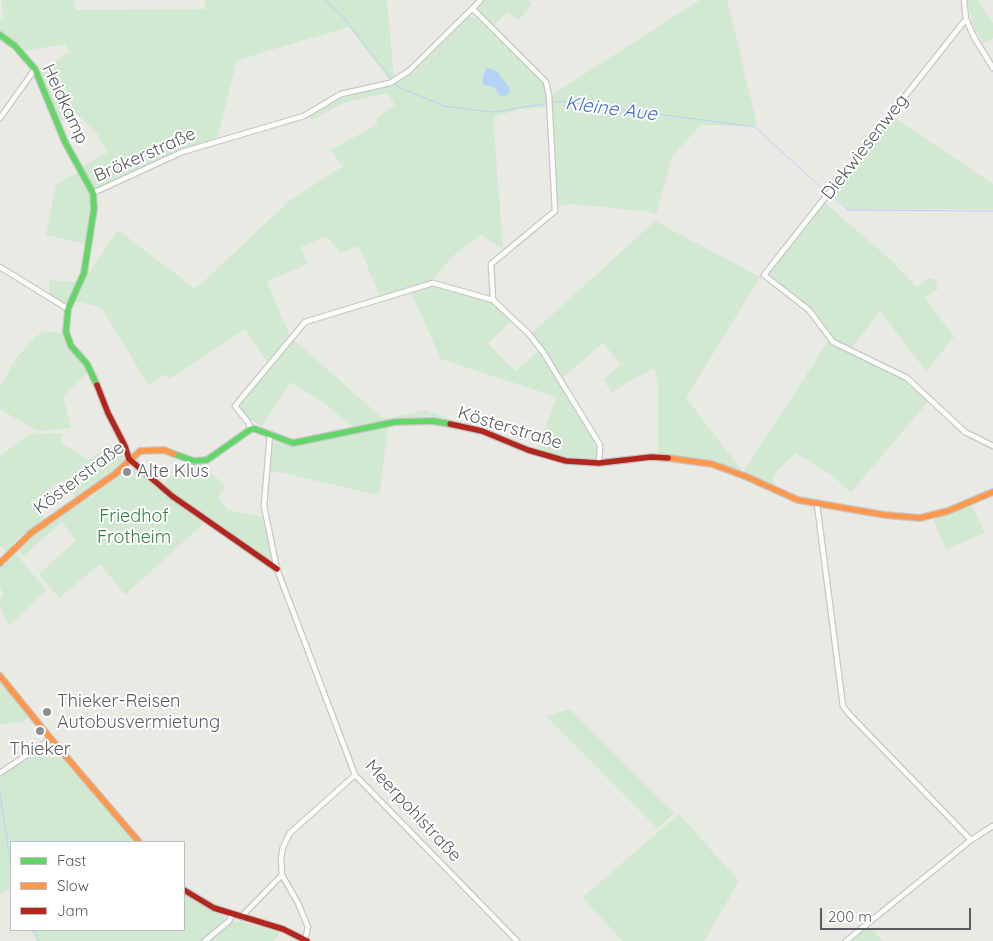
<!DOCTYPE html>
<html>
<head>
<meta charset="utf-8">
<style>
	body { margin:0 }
	#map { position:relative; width:993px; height:941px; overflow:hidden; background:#eaeae4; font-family:Quicksand,sans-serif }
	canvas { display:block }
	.legend { position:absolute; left:10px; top:841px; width:175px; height:90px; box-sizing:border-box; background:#fff; border:1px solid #bdbec0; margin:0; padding:6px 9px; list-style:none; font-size:15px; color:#595c62 }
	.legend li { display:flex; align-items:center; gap:10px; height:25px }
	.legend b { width:25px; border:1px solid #bdbec0 }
	.scale { position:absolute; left:820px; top:908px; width:151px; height:22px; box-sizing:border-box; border:2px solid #595c62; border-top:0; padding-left:6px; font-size:15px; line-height:18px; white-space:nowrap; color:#595c62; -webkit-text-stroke:4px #fff; paint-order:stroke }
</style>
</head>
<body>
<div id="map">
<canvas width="993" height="941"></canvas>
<ul class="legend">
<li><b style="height:6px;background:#63d668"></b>Fast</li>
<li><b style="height:6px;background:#ff974d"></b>Slow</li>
<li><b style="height:6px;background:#b3261e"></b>Jam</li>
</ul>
<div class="scale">200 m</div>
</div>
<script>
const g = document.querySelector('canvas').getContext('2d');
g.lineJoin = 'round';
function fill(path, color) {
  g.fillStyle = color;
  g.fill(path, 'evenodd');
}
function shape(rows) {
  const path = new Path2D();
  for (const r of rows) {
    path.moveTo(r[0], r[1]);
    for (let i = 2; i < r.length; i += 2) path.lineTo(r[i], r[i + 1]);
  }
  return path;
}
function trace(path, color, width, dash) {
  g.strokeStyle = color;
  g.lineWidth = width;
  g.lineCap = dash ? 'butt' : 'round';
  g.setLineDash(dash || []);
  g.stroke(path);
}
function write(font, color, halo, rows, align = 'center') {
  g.font = font + ' Quicksand,sans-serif';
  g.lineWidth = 4;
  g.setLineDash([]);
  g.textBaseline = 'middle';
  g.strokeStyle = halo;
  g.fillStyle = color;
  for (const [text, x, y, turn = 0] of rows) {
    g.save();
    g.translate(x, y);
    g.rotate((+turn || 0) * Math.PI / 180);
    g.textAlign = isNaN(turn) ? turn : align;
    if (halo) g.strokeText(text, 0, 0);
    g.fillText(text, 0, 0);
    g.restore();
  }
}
fill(shape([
	[1,0,74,0,75,10,205,9,205,0,387,0,394,78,390,81,349,27,237,60,217,138,180,150,98,189,93,188,82,167,108,152,100,140,99,136,76,113,60,122,39,74,69,52,65,44,22,51,0,32,0,20,4,18],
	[485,0,528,0,531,5,519,20,507,12,493,26,479,13,478,8],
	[700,0,727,0,757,124,753,126,701,125,672,156,656,215,650,212,574,204,561,205,557,202,550,96],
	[967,0,977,0,993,23,993,38,983,43,973,25],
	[469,17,476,18,544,84,547,107,520,109,493,117,503,249,481,235,454,255,431,281,380,297,359,246,341,253,326,236,301,247,308,264,267,281,290,337,268,363,245,329,170,379,165,374,149,386,102,308,76,301,86,277,118,230,194,288,200,285,288,202,343,166,330,150,377,125,377,118,395,105,388,93,346,102,312,120,309,117,330,103,345,97,391,85,414,72],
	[892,116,993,184,993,209,848,209,831,193],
	[79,171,90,193,91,208,86,244,46,235,56,185],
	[824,202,892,261,917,288,928,278,936,280,938,289,925,298,954,337,926,371,880,311,851,349,834,339,812,309,772,280,770,272],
	[655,221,760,277,686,398,743,472,829,340,905,380,928,402,851,492,831,475,795,453,773,476,774,487,743,472,714,462,658,455,658,385,654,368,626,383,612,393,603,380,621,364,603,343,560,380,545,352,532,333],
	[49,280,76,282,67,302,63,303,50,295],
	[433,285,491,302,512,320,488,343,515,371,540,350,599,445,597,461,566,460,537,451,557,397,441,359,411,293],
	[44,332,64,333,89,371,63,396,71,428,40,431,32,428,0,409,0,387,15,360,36,336],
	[293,339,381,417,386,419,425,410,453,420,427,416,354,428,323,402,291,382,262,426,248,418,241,410,241,401],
	[388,427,379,495,269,470,271,447,275,442,293,446],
	[33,432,41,434,62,433,61,443,89,460,109,445,127,459,113,472,77,499,63,480,33,501,46,519,22,535,6,551,0,545,0,456],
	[188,463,202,464,226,487,218,497,228,510,263,517,272,559,269,562,163,486,171,475,178,479],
	[135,469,166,496,204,523,125,595,100,564,59,598,40,576,40,573,76,540,62,522,23,556,19,551,20,548,58,517,91,497,121,474,124,478],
	[970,505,973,507,985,533,946,549,933,519],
	[12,554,17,555,46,590,9,626,0,606,0,598,4,595,0,588,0,567],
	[0,680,29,717,22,722,0,724],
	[570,709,674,813,657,828,546,716],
	[51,744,134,842,11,842,11,889,0,893,0,776],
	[679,814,739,881,704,941,623,941,582,898],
	[184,894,210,910,222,914,225,919,223,924,202,941,36,941,31,930,184,930],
	[238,921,280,932,274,941,210,941,233,922],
	[869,926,882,941,850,941]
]), '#d1e8d1');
fill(shape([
	[487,68,497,71,510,89,508,95,500,96,495,88,483,84,483,76]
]), '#b6d2f7');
trace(shape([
	[325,0,344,18,392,80],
	[394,83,396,86,444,106,482,111,495,112,560,101,755,127,826,192],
	[831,195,848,210,993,211],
	[0,793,11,866],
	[34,930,39,941]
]), '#b6d2f7', 1);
const street = shape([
	[964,0,966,19,974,37,993,68],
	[473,9,546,82,549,95,555,211,491,264,493,300],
	[966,19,764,275,809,310,833,342,907,378,965,432,993,446],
	[0,118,35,69],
	[93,193,182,152,304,116,341,94,390,83,409,71,481,0],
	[0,267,68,309],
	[251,429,248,422,235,406,305,322,433,283,493,300,529,334,543,352,600,445,599,463],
	[270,434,264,506,277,569,355,775,517,941],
	[817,504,843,706,849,714,971,840],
	[0,773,51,739],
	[282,875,298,903,308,927,305,940],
	[243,918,243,915,282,875,281,858,283,847,290,833,355,775],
	[205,941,229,921,232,914],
	[846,941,971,840,993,826]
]);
const fast = shape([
	[0,35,15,46,35,69,65,142,93,193,94,209,84,273,68,309,66,332,71,346,87,364,97,385],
	[174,454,194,461,207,460,251,429,255,429,293,443,395,422,433,421,450,424]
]);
const slow = shape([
	[668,458,712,464,747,477,798,500,885,515,920,518,948,511,993,492],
	[0,563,31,533,115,474,140,451,164,450,174,454],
	[0,676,51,739,139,842]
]);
const jam = shape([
	[97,385,108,413,125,446,129,459,172,496,277,569],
	[450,424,482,431,528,450,566,461,599,463,651,457,668,458],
	[184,890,214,908,283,929,307,941]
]);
trace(street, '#c6c8c6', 7);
trace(fast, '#c5c6c5', 8);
trace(slow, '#c5c6c5', 8);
trace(jam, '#c5c6c5', 8);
trace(street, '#fcfcfb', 4.5);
trace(fast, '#63d668', 5.5);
trace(slow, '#ff974d', 5.5);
trace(jam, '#b3261e', 5.5);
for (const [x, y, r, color] of [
	[127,472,5,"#8c8e90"],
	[47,712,5,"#8c8e90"],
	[40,731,5,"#8c8e90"]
]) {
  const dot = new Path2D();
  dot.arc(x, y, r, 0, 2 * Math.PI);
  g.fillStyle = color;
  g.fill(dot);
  trace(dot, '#fff', 2);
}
write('18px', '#595c62', '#fff', [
	["Heidkamp",65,104,65],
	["Diekwiesenweg",865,147,-52],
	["Brökerstraße",145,155,-24],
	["Kösterstraße",510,428,17],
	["Kösterstraße",79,478,-37],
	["Meerpohlstraße",413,811,47]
]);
write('18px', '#595c62', '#fff', [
	["Alte Klus",137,472],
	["Thieker-Reisen",57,702],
	["Autobusvermietung",57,723],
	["Thieker",40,750,"center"]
], 'left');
write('18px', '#318240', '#fff', [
	["Friedhof",134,517],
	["Frotheim",134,538]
]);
write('italic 19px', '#3f6dc5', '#fff', [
	["Kleine Aue",611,109,7]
]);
</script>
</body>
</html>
